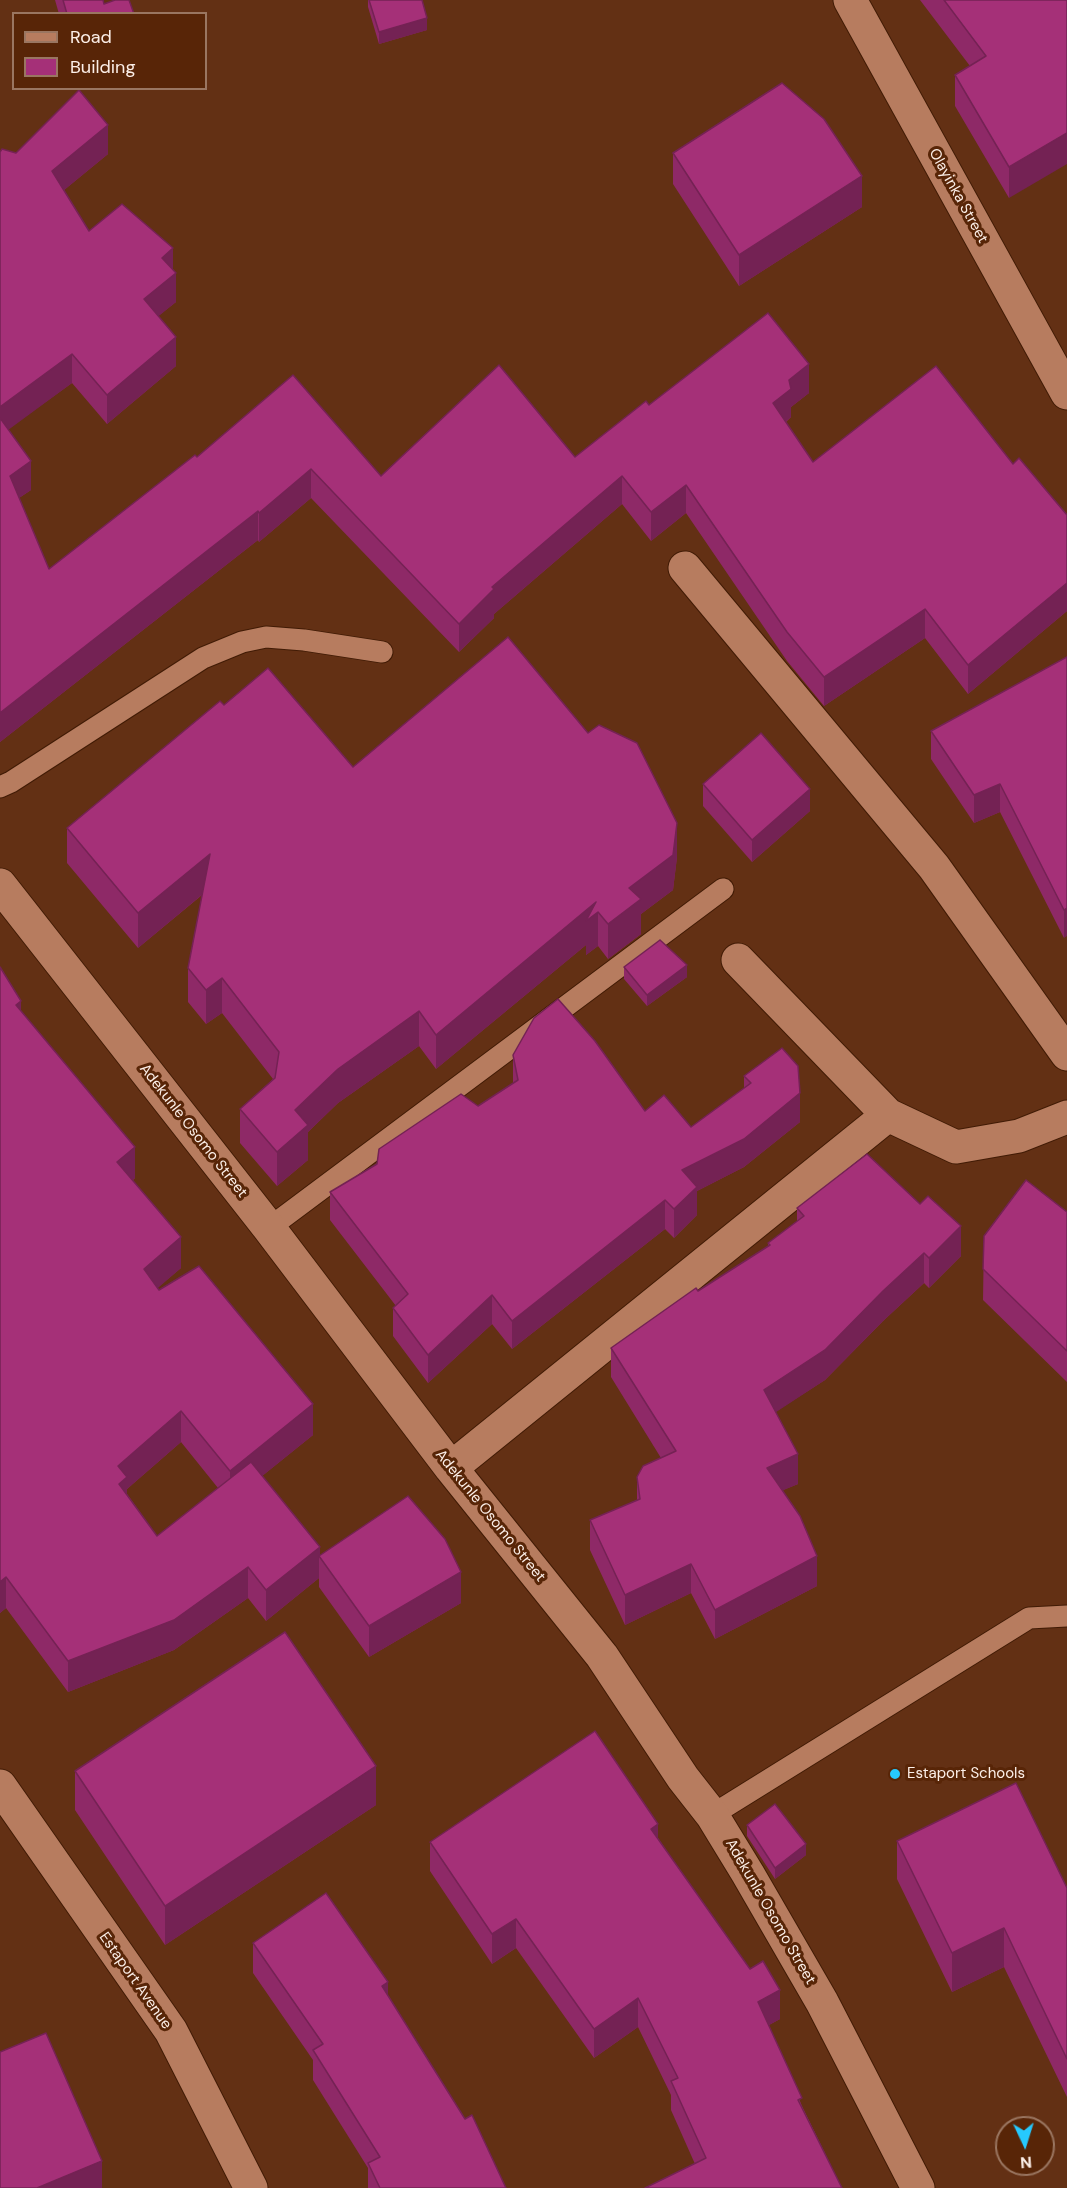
<!DOCTYPE html>
<html>
<head>
<meta charset="utf-8">
<style>
	body { margin:0 }
	#map { position:relative; width:1067px; height:2188px; overflow:hidden; background:#633014; font-family:"DM Sans",sans-serif }
	canvas { display:block }
	.legend { position:absolute; left:12px; top:12px; width:195px; height:78px; box-sizing:border-box; background:#582507; border:2px solid #9a7661; margin:0; padding:8px 10px; list-style:none; font-size:18px; color:#fcefe8 }
	.legend li { display:flex; align-items:center; gap:12px; height:30px }
	.legend b { width:30px; border:2px solid #9a7661 }
	.north { position:absolute; left:995px; top:2116px; width:60px; height:60px; box-sizing:border-box; background:#582507; border:2px solid #9a7661; border-radius:50%; rotate:176deg; font-size:16px; font-weight:700; line-height:24px; text-align:center; color:#fcefe8 }
	.north::after { content:''; display:block; margin:auto; width:21px; height:27px; background:#26c9fe; clip-path:polygon(50% 0,100% 100%,50% 72%,0 100%) }
</style>
</head>
<body>
<div id="map">
<canvas width="1067" height="2188"></canvas>
<ul class="legend">
<li><b style="height:8px;background:#b77c5f"></b>Road</li>
<li><b style="height:16px;background:#a53078"></b>Building</li>
</ul>
<div class="north">N</div>
</div>
<script>
const g = document.querySelector('canvas').getContext('2d');
g.lineJoin = 'round';
function shape(rows) {
  const path = new Path2D();
  for (const r of rows) {
    path.moveTo(r[0], r[1]);
    for (let i = 2; i < r.length; i += 2) path.lineTo(r[i], r[i + 1]);
  }
  return path;
}
function trace(path, color, width, dash) {
  g.strokeStyle = color;
  g.lineWidth = width;
  g.lineCap = dash ? 'butt' : 'round';
  g.setLineDash(dash || []);
  g.stroke(path);
}
function fill(path, color) {
  g.fillStyle = color;
  g.fill(path, 'evenodd');
}
function write(font, color, halo, rows, align = 'center') {
  g.font = font + ' "DM Sans",sans-serif';
  g.lineWidth = 6;
  g.setLineDash([]);
  g.textBaseline = 'middle';
  g.strokeStyle = halo;
  g.fillStyle = color;
  for (const [text, x, y, turn = 0] of rows) {
    g.save();
    g.translate(x, y);
    g.rotate((+turn || 0) * Math.PI / 180);
    g.textAlign = isNaN(turn) ? turn : align;
    if (halo) g.strokeText(text, 0, 0);
    g.fillText(text, 0, 0);
    g.restore();
  }
}
const lane = shape([
	[0,787,11,782,203,658,242,642,266,637,304,640,382,652],
	[269,1228,723,889],
	[712,1815,1029,1618,1067,1616]
]);
const street = shape([
	[850,0,1067,393],
	[685,568,934,867,1067,1054],
	[0,885,269,1228,451,1468,602,1656,683,1778,712,1815,748,1874,822,2002,918,2188],
	[738,960,888,1115,956,1147,1019,1136,1067,1117],
	[451,1468,888,1115],
	[0,1786,171,2031,251,2188]
]);
trace(lane, '#411b05', 23);
trace(street, '#411b05', 35);
trace(lane, '#b77c5f', 21);
trace(street, '#b77c5f', 33);
fill(shape([
	[55,0,103,0,104,4,134,14,59,14],
	[368,0,422,0,427,30,379,44,368,7],
	[920,0,1067,0,1009,198,955,106,955,75,970,66],
	[79,90,108,125,108,154,64,190,89,231,122,204,173,248,173,270,176,273,176,302,158,316,176,337,176,366,107,424,72,383,8,429,31,461,31,490,19,498,49,569,195,455,197,457,293,375,381,476,499,365,575,457,646,401,649,405,768,313,809,364,809,393,791,407,791,417,786,422,813,462,936,366,1013,464,1019,458,1067,515,1067,611,968,694,925,638,824,706,787,661,686,513,651,541,622,504,494,614,494,618,459,652,311,498,259,542,258,540,0,742,0,152,2,149,16,153],
	[673,153,862,207,739,286,673,184],
	[1067,657,1064,938,1000,812,974,823,931,759,931,731],
	[224,705,353,767,677,857,673,890,641,914,641,934,608,959,598,946,586,955,586,945,436,1069,419,1046,338,1103,308,1132,308,1160,277,1186,240,1143,240,1109,273,1079,222,1013,206,1024,188,1002,188,968,202,895,138,948,67,863,67,828],
	[703,784,810,811,752,862,703,806],
	[624,967,687,977,647,1006,624,979],
	[21,1011,135,1178,133,1180,181,1268,157,1288,313,1435,262,1476,320,1555,461,1603,369,1657,319,1587,319,1578,266,1621,248,1598,174,1650,68,1692,6,1608,0,1613],
	[181,1442,218,1488,157,1536,127,1494,127,1489],
	[513,1055,645,1111,691,1127,744,1088,744,1076,800,1122,744,1167,697,1191,697,1215,674,1238,665,1229,512,1349,492,1324,428,1383,393,1336,393,1308,396,1306,330,1220,330,1192,478,1106,513,1083],
	[797,1208,961,1256,929,1288,924,1283,883,1321,825,1380,775,1412,798,1484,783,1490,817,1586,715,1639,691,1593,625,1625,590,1550,590,1520,637,1500,637,1477,661,1458,611,1377,611,1348,768,1246,768,1243,797,1221],
	[1067,1212,1067,1382,983,1300,984,1236],
	[75,1771,376,1805,165,1945,75,1810],
	[747,1825,806,1855,775,1879,747,1836],
	[658,1838,780,2019,769,2025,802,2106,842,2188,695,2164,671,2110,671,2095,638,2027,594,2058,516,1948,492,1964,430,1871,430,1842],
	[897,1841,1067,1888,1067,2097,1004,1967,952,1992,897,1879],
	[253,1943,388,1996,506,2188,368,2188,368,2168,313,2080,313,2060,253,1973]
]), '#8e2967');
fill(shape([
	[427,18,427,30,379,44,379,32],
	[108,125,108,154,52,200,52,171],
	[1067,133,1067,164,1009,198,1009,167],
	[862,176,862,207,739,286,739,255],
	[173,248,173,275,176,273,176,302,144,328,144,299,162,258],
	[176,337,176,366,107,424,107,395],
	[72,354,72,383,0,436,0,407],
	[809,364,809,393,791,407,791,417,773,432,773,403,789,380],
	[31,461,31,490,10,504,10,476],
	[311,469,311,498,259,542,259,513],
	[622,476,622,504,494,614,494,618,459,652,459,624,492,587],
	[686,485,686,513,651,541,651,512],
	[258,511,258,540,0,742,0,713],
	[1067,583,1067,611,968,694,968,665],
	[925,609,925,638,824,706,824,677],
	[1000,784,1000,812,974,823,974,795],
	[810,789,810,811,752,862,752,840],
	[677,823,677,857,673,890,641,914,641,934,608,959,608,924,629,888],
	[210,854,210,888,138,948,138,913],
	[596,902,598,912,598,946,586,955,586,945,436,1069,436,1035],
	[1067,908,1067,936,1064,938,1064,910],
	[687,965,687,977,647,1006,647,995],
	[222,978,222,1013,206,1024,206,990],
	[21,1001,21,1031,16,1005],
	[419,1011,419,1046,338,1103,308,1132,308,1160,277,1186,277,1152,295,1110,338,1069],
	[800,1093,800,1122,744,1167,697,1191,697,1215,674,1238,674,1209,682,1170],
	[135,1147,135,1178,117,1193,117,1162],
	[665,1200,665,1229,512,1349,512,1321],
	[961,1226,961,1256,929,1288,929,1258],
	[181,1237,181,1268,144,1300,144,1269],
	[924,1253,924,1283,883,1321,825,1380,764,1420,764,1390,883,1291],
	[492,1295,492,1324,428,1383,428,1355],
	[313,1404,313,1435,230,1502,230,1471],
	[181,1411,181,1442,127,1489,127,1508,119,1514,118,1466],
	[798,1454,798,1484,767,1497,767,1468],
	[320,1547,320,1558,319,1556,319,1578,266,1621,266,1590],
	[817,1556,817,1586,715,1639,715,1610],
	[691,1564,691,1593,625,1625,625,1595],
	[248,1567,248,1598,174,1650,68,1692,68,1661],
	[461,1572,461,1603,369,1657,369,1626],
	[6,1577,6,1608,0,1613,0,1582],
	[376,1766,376,1805,165,1945,165,1906],
	[658,1824,658,1853,651,1829],
	[806,1844,806,1855,775,1879,775,1868],
	[516,1919,516,1948,492,1964,492,1934],
	[1004,1928,1004,1967,952,1992,952,1953],
	[388,1982,388,2012,382,1986],
	[780,1990,780,2019,758,2031,758,2002],
	[638,1998,638,2027,594,2058,594,2029],
	[102,2161,102,2188,37,2188]
]), '#742254');
const building = shape([
	[63,0,103,0,104,4,115,0,129,0,134,14,67,14,63,0],
	[369,0,422,0,427,18,379,32,369,0],
	[944,0,1067,0,1067,133,1009,167,955,75,986,56,944,0],
	[782,83,824,119,862,176,739,255,673,153,782,83],
	[79,90,108,125,52,171,89,231,122,204,173,248,162,258,176,273,144,299,176,337,107,395,72,354,0,407,0,152,2,149,16,153,79,90],
	[768,313,809,364,789,380,791,389,773,403,813,462,936,366,1013,464,1019,458,1067,515,1067,583,968,665,925,609,824,677,787,632,686,485,651,512,622,476,492,587,494,589,459,624,311,469,259,513,258,511,0,713,0,418,31,461,10,476,49,569,195,455,197,457,293,375,381,476,499,365,575,457,646,401,649,405,768,313],
	[508,637,588,733,599,725,637,743,677,823,673,855,629,888,641,899,608,924,598,912,586,921,596,902,436,1035,419,1011,338,1069,295,1110,308,1125,277,1152,240,1109,275,1078,279,1052,222,978,206,990,188,968,210,854,138,913,67,828,220,701,224,705,268,668,353,767,508,637],
	[1067,657,1067,908,1064,910,1000,784,974,795,931,731,1067,657],
	[761,733,810,789,752,840,703,784,761,733],
	[660,940,687,965,647,995,624,967,660,940],
	[0,967,21,1001,16,1005,135,1147,117,1162,181,1237,144,1269,159,1290,199,1266,313,1404,230,1471,181,1411,118,1466,127,1477,119,1484,157,1536,251,1462,320,1547,266,1590,248,1567,174,1620,68,1661,6,1577,0,1582,0,967],
	[558,999,595,1041,645,1111,664,1095,691,1127,751,1083,744,1076,782,1048,798,1066,800,1093,744,1139,682,1170,697,1187,674,1209,665,1200,512,1321,492,1295,428,1355,393,1308,408,1294,330,1192,377,1164,379,1149,461,1094,478,1106,518,1080,513,1055,534,1018,558,999],
	[867,1154,920,1204,928,1196,961,1226,929,1258,924,1253,883,1291,825,1350,764,1390,798,1454,767,1468,800,1516,817,1556,715,1610,691,1564,625,1595,590,1520,640,1499,637,1477,643,1466,676,1451,611,1348,696,1288,698,1291,770,1245,768,1243,804,1216,797,1208,867,1154],
	[1026,1180,1067,1212,1067,1351,983,1269,984,1236,1026,1180],
	[408,1496,445,1539,461,1572,369,1626,319,1556,408,1496],
	[285,1632,376,1766,165,1906,75,1771,285,1632],
	[595,1731,658,1824,651,1829,750,1969,763,1961,780,1990,758,2002,802,2098,798,2100,842,2188,645,2188,706,2158,671,2081,678,2078,638,1998,594,2029,516,1919,492,1934,430,1842,595,1731],
	[1016,1783,1067,1888,1067,2059,1004,1928,952,1953,897,1841,1016,1783],
	[775,1804,806,1844,775,1868,747,1825,775,1804],
	[326,1893,388,1982,382,1986,465,2119,472,2115,506,2188,380,2188,368,2163,380,2157,313,2050,323,2044,253,1943,326,1893],
	[46,2033,102,2161,37,2188,0,2188,0,2052,46,2033]
]);
fill(building, '#a53078');
trace(building, '#742254', 1.5);
for (const [x, y, r, color] of [
	[895,1774,6,"#26c9fe"]
]) {
  const dot = new Path2D();
  dot.arc(x, y, r, 0, 2 * Math.PI);
  g.fillStyle = color;
  g.fill(dot);
  trace(dot, '#582507', 2);
}
write('15px', '#fcefe8', '#582507', [
	["Olayinka Street",958,196,61],
	["Adekunle Osomo Street",193,1131,52],
	["Adekunle Osomo Street",490,1516,51],
	["Adekunle Osomo Street",770,1912,60],
	["Estaport Avenue",135,1981,55]
]);
write('15px', '#fcefe8', '#582507', [
	["Estaport Schools",907,1774]
], 'left');
</script>
</body>
</html>
